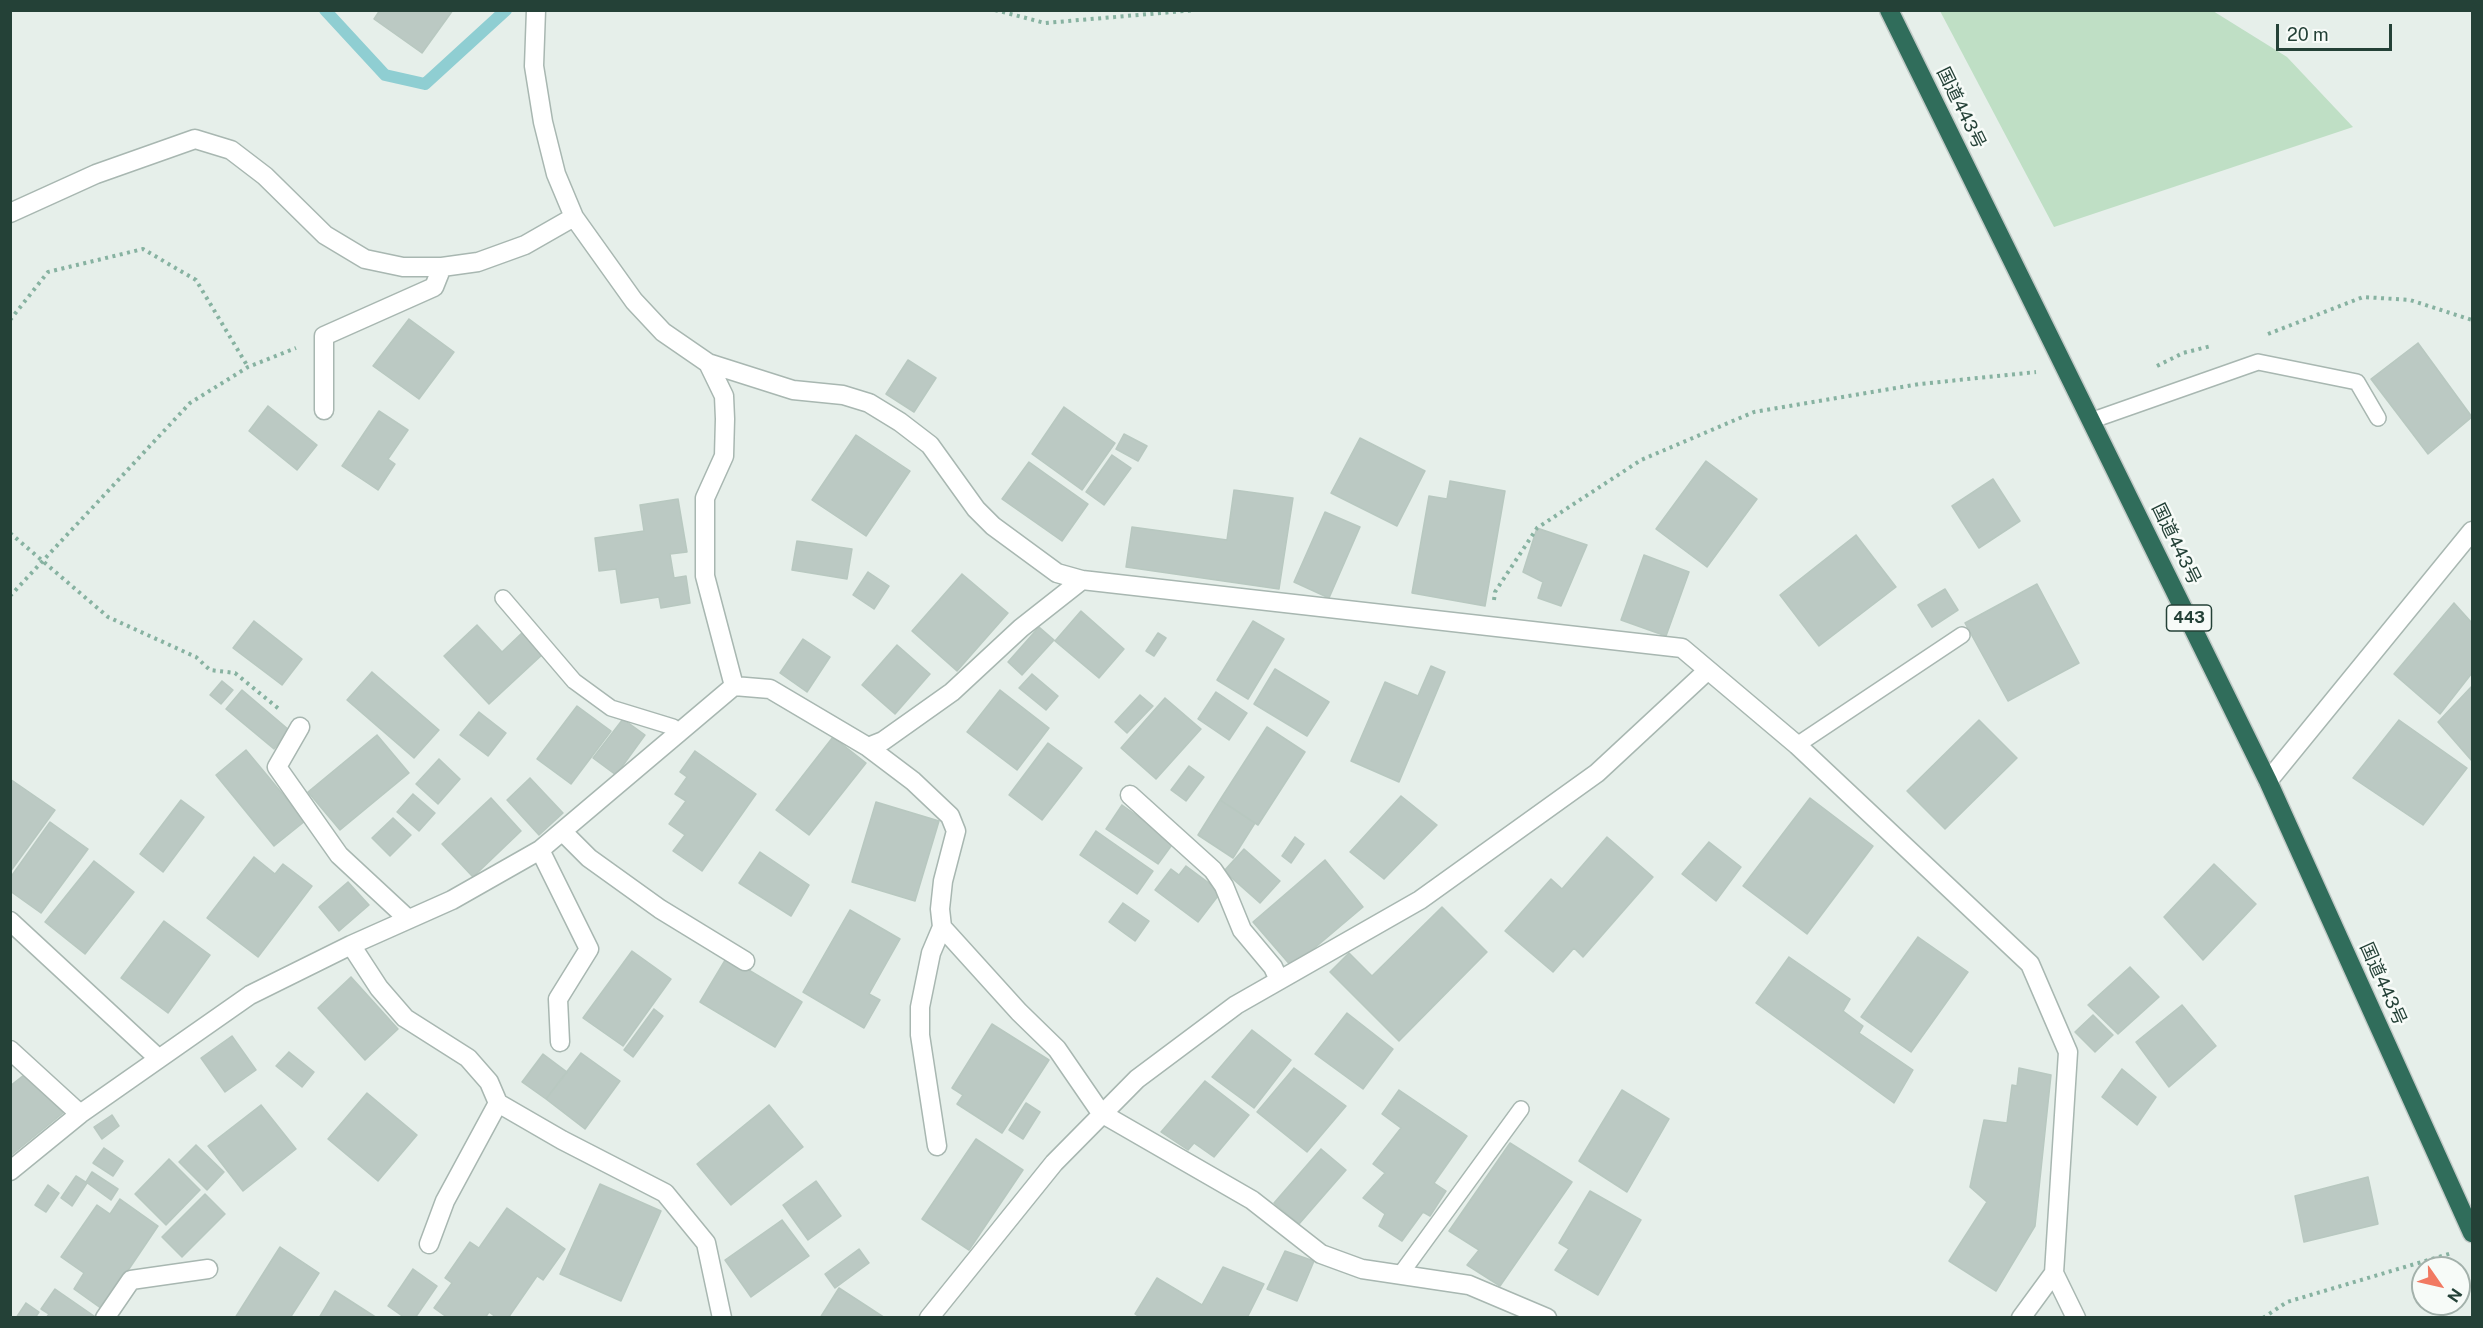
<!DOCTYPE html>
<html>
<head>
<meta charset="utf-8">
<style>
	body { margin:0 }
	#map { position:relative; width:2483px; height:1328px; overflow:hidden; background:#e6efea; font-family:"Public Sans",sans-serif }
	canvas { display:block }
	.frame { position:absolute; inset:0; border:12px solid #244137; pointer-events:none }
	.north { position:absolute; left:2411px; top:1256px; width:60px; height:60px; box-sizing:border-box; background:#f7fbf8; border:2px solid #a3b1ab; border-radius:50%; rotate:124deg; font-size:16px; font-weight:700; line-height:24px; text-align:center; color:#244137 }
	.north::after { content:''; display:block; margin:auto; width:21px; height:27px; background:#f17962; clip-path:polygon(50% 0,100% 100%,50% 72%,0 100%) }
	.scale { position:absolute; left:2276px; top:24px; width:116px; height:27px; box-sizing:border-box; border:3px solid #244137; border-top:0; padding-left:8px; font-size:18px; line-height:21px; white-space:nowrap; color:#244137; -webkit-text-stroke:4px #f7fbf8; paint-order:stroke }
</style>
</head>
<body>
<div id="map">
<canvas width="2483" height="1328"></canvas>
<div class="frame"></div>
<div class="north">N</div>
<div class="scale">20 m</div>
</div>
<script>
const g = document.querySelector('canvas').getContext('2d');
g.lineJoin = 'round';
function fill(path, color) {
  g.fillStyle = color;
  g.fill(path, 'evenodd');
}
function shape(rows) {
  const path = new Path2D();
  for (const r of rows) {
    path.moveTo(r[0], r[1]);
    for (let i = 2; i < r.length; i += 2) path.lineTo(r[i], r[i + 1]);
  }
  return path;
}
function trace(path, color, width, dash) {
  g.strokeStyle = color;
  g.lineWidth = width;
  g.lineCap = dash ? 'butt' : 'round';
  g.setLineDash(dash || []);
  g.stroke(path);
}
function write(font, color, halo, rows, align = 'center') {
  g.font = font + ' "Public Sans","Noto Sans JP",sans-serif';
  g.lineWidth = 5;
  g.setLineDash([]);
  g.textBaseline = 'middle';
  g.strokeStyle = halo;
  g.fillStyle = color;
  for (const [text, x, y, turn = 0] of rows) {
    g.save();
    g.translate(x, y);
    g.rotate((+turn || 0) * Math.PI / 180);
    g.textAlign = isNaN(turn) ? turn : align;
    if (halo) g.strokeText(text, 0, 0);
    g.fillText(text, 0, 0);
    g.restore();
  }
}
fill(shape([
	[1940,11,2213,11,2287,57,2353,127,2054,227]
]), '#bfdfc5');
trace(shape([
	[325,10,385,75,425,84,506,10]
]), '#8fced2', 12);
const building = shape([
	[380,10,453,10,422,53,374,19,380,10],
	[409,319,454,352,419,399,373,366,409,319],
	[2418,343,2472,417,2428,454,2371,379,2418,343],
	[908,360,936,378,914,412,886,394,908,360],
	[268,406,317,445,297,470,249,431,268,406],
	[1064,407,1115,443,1082,490,1032,454,1064,407],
	[379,411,408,430,388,459,395,464,378,490,342,466,379,411],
	[1124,434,1147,446,1138,461,1116,449,1124,434],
	[856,435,910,471,866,536,812,500,856,435],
	[1360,438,1425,471,1397,526,1331,493,1360,438],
	[1112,455,1131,468,1104,505,1086,492,1112,455],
	[1706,461,1757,499,1707,567,1656,529,1706,461],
	[1029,462,1088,504,1062,541,1002,499,1029,462],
	[1993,479,2020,521,1979,548,1952,506,1993,479],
	[1450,481,1505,491,1485,606,1412,593,1429,496,1447,499,1450,481],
	[1234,490,1293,498,1279,589,1126,567,1132,527,1227,540,1234,490],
	[678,499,687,552,670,554,674,578,686,576,690,603,661,608,659,597,621,603,616,569,599,571,595,538,644,531,640,505,678,499],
	[1325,512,1360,527,1329,598,1294,582,1325,512],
	[1537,528,1587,545,1561,606,1538,598,1543,582,1523,572,1537,528],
	[1856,535,1896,587,1819,646,1780,595,1856,535],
	[797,541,852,549,847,579,792,570,797,541],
	[1644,555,1689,572,1666,636,1621,620,1644,555],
	[868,572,889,586,874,609,853,595,868,572],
	[962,574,1008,613,957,671,912,631,962,574],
	[2037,584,2079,663,2008,701,1965,623,2037,584],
	[1945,589,1958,610,1932,627,1918,605,1945,589],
	[2454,603,2472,623,2472,673,2440,714,2394,674,2454,603],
	[1081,611,1124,649,1099,678,1055,641,1081,611],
	[254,621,302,659,282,685,233,648,254,621],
	[1253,621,1284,639,1248,699,1217,680,1253,621],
	[477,625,502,652,524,631,544,653,489,704,444,656,477,625],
	[1039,627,1054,640,1022,675,1008,662,1039,627],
	[1158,633,1166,638,1154,656,1146,651,1158,633],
	[803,639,830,657,807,692,780,673,803,639],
	[897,645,930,674,895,714,862,685,897,645],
	[1431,666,1445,672,1399,782,1351,761,1385,682,1418,696,1431,666],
	[1275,669,1329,702,1307,736,1254,704,1275,669],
	[372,672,439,730,414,758,347,700,372,672],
	[1032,674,1058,696,1046,710,1019,688,1032,674],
	[222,681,233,690,221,704,210,695,222,681],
	[2472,686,2472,761,2438,722,2472,686],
	[242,690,289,730,274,749,226,709,242,690],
	[1000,690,1049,728,1017,770,967,732,1000,690],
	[1216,692,1247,713,1229,740,1198,719,1216,692],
	[1140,695,1153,706,1127,733,1115,722,1140,695],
	[1165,698,1201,729,1156,779,1121,748,1165,698],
	[577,706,611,731,571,784,537,759,577,706],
	[479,712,506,733,488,756,460,735,479,712],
	[623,719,645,735,616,775,593,758,623,719],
	[1979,720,2017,758,1945,829,1907,791,1979,720],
	[2399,720,2467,768,2423,825,2353,778,2399,720],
	[1267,727,1305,752,1258,825,1220,800,1267,727],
	[377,735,409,773,340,830,308,792,377,735],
	[833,737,866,763,809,835,776,810,833,737],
	[1048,743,1082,768,1042,820,1009,795,1048,743],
	[246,750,305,821,274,846,216,775,246,750],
	[695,751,756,794,702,871,673,851,685,835,669,824,686,801,675,794,687,777,680,772,695,751],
	[439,759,460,779,438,804,416,784,439,759],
	[1189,766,1204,777,1186,801,1171,790,1189,766],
	[530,778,563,813,539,835,507,800,530,778],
	[10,779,55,810,10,872,10,779],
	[413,794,435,813,419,831,397,812,413,794],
	[1401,796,1437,825,1384,879,1350,852,1401,796],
	[491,798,521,831,473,877,442,844,491,798],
	[1810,798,1873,846,1807,934,1743,886,1810,798],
	[181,800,204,817,163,872,140,854,181,800],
	[1220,800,1255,823,1233,858,1198,835,1220,800],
	[876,802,939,821,915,901,852,882,876,802],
	[1122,805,1174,842,1158,864,1106,829,1122,805],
	[393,818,411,835,390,856,372,838,393,818],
	[50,822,88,849,41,913,10,891,10,878,50,822],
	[1096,831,1153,871,1137,894,1080,855,1096,831],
	[1295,837,1304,844,1291,863,1282,856,1295,837],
	[1607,837,1653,877,1583,957,1574,948,1553,972,1505,931,1551,879,1562,889,1607,837],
	[1709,842,1741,867,1716,901,1682,874,1709,842],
	[1244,849,1280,881,1260,903,1224,871,1244,849],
	[760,852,809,885,791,916,739,883,760,852],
	[254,857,275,874,283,864,312,886,258,957,207,918,254,857],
	[1325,860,1363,907,1292,967,1253,922,1325,860],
	[94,861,134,892,85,954,45,922,94,861],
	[2214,864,2256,904,2203,960,2164,917,2214,864],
	[1186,866,1221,892,1198,922,1155,890,1171,869,1179,875,1186,866],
	[348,882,369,905,339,931,319,907,348,882],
	[1123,903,1149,921,1135,941,1109,922,1123,903],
	[1442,907,1487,952,1399,1041,1330,972,1349,953,1372,976,1442,907],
	[850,910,900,939,869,994,880,1000,864,1028,803,992,850,910],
	[164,921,210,955,168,1013,121,978,164,921],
	[1918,937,1968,972,1911,1052,1861,1017,1918,937],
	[632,951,671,979,623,1046,583,1018,632,951],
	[727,957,802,1002,775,1047,700,1002,727,957],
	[1789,957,1850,999,1843,1011,1863,1026,1859,1033,1913,1070,1894,1103,1756,1003,1789,957],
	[2130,967,2159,997,2118,1034,2088,1005,2130,967],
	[351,977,398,1029,365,1060,318,1008,351,977],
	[2182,1005,2216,1046,2169,1087,2136,1042,2182,1005],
	[654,1009,663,1016,633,1057,624,1050,654,1009],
	[1347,1013,1393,1049,1363,1089,1315,1054,1347,1013],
	[2093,1015,2113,1035,2095,1052,2075,1032,2093,1015],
	[992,1024,1049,1060,1002,1133,957,1104,963,1095,952,1088,992,1024],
	[1252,1030,1291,1060,1254,1108,1212,1077,1252,1030],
	[232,1036,256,1070,225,1092,201,1058,232,1036],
	[289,1052,314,1072,302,1087,276,1066,289,1052],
	[581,1053,620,1081,585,1129,546,1099,581,1053],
	[543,1054,567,1072,546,1099,522,1082,543,1054],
	[1294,1068,1346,1106,1307,1152,1257,1112,1294,1068],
	[2019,1068,2051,1075,2035,1226,1996,1291,1949,1261,1987,1202,1970,1187,1984,1120,2007,1123,2012,1085,2017,1086,2019,1068],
	[2122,1069,2156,1097,2137,1125,2102,1097,2122,1069],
	[29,1071,63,1113,10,1156,10,1086,29,1071],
	[1205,1081,1249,1115,1214,1157,1194,1143,1188,1150,1161,1132,1205,1081],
	[1399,1090,1467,1136,1434,1183,1446,1191,1430,1216,1423,1212,1402,1241,1379,1226,1385,1214,1363,1198,1385,1173,1373,1164,1401,1128,1382,1114,1399,1090],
	[1622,1090,1669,1119,1627,1192,1579,1161,1622,1090],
	[367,1093,417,1135,378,1181,328,1139,367,1093],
	[1026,1103,1040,1112,1023,1139,1009,1130,1026,1103],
	[261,1105,296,1149,243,1191,208,1146,261,1105],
	[769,1105,803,1147,731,1205,697,1164,769,1105],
	[112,1115,119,1126,102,1139,94,1127,112,1115],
	[976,1139,1023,1170,969,1250,922,1219,976,1139],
	[1510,1143,1572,1182,1500,1286,1467,1265,1479,1250,1449,1231,1510,1143],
	[196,1145,224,1172,207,1190,179,1162,196,1145],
	[104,1148,123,1161,113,1176,93,1163,104,1148],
	[1321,1149,1346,1170,1299,1224,1274,1203,1321,1149],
	[169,1159,200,1190,166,1225,135,1194,169,1159],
	[92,1172,118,1189,111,1200,86,1182,92,1172],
	[76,1176,87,1183,72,1206,61,1198,76,1176],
	[2368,1177,2378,1224,2304,1242,2295,1196,2368,1177],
	[816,1181,841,1216,808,1240,783,1205,816,1181],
	[600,1184,661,1211,621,1301,560,1274,600,1184],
	[48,1185,59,1193,46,1212,35,1205,48,1185],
	[1590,1191,1641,1220,1598,1295,1555,1270,1569,1249,1559,1243,1590,1191],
	[205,1194,225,1214,182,1257,162,1237,205,1194],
	[120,1199,158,1226,102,1309,74,1289,84,1273,61,1257,97,1205,110,1214,120,1199],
	[507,1208,565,1249,543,1280,537,1276,508,1318,497,1318,489,1312,485,1318,448,1318,434,1308,452,1283,445,1278,470,1242,479,1248,507,1208],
	[782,1220,809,1256,751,1297,725,1260,782,1220],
	[280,1247,319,1273,290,1318,235,1318,280,1247],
	[859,1249,869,1263,835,1288,825,1274,859,1249],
	[1285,1251,1314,1261,1297,1301,1267,1289,1285,1251],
	[1223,1267,1264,1284,1247,1318,1141,1318,1135,1314,1157,1278,1202,1305,1223,1267],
	[413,1269,437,1286,415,1318,405,1318,388,1306,413,1269],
	[839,1288,885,1318,820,1318,839,1288],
	[55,1289,94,1316,93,1318,46,1318,49,1314,41,1309,55,1289],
	[335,1291,377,1318,319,1318,335,1291],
	[26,1303,39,1312,35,1318,16,1318,26,1303]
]);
fill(building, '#bbc9c3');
trace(building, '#b8c8c0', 1.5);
const lane = shape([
	[2093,420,2258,362,2357,382,2378,418],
	[503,598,574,681,611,708,673,727,679,734],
	[1797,745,1962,635],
	[1400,1275,1521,1109]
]);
const street = shape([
	[536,10,534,66,543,122,556,174,574,217,634,301,663,332,708,363,793,390,843,395,869,403,900,422,930,445,976,509,993,526,1057,573,1082,580,1682,648,1797,745,2030,964,2068,1052,2054,1273,2076,1318],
	[10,213,96,174,195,139,231,150,265,176,325,235,365,259,403,267,442,267,478,262,525,245,574,217],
	[324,410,324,336,434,287,442,267],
	[734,686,770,689,868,747,913,781,950,816,956,831,943,881,940,909,942,927,931,953,920,1007,920,1035,937,1146],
	[300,727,277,767,339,855,408,919],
	[868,747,883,741,952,692,1021,628,1082,580],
	[2268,781,2472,531],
	[1130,795,1213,870,1224,886,1242,930,1273,967,1279,980],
	[563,832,589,858,660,909,745,961],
	[540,850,589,949,558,999,560,1042],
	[10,921,158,1058],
	[942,927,1019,1012,1057,1049,1101,1113,1252,1200,1321,1254,1362,1269,1469,1285,1547,1318],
	[351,945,379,988,405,1018,468,1058,489,1082,498,1103,562,1140,665,1193,706,1243,722,1318],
	[10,1050,80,1114],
	[10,1171,80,1114,250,995,351,945,452,900,540,850,734,686,705,576,705,498,724,456,725,419,724,396,708,363],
	[429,1244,445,1201,498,1103],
	[105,1318,131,1280,208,1269],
	[929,1318,1054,1163,1137,1079,1236,1005,1420,900,1597,773,1708,670],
	[2021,1318,2054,1273]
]);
const highway = shape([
	[1889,10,2268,781,2472,1233]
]);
trace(lane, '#a8b7b1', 18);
trace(street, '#a8b7b1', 21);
trace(highway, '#c2cac7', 21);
trace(shape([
	[995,10,1045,23,1196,10],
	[10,320,48,272,143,249,196,280,248,367],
	[2268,334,2363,297,2410,300,2472,320],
	[2157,366,2183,353,2211,346],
	[10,533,108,617,196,657,210,670,235,673,279,709],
	[10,596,190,403,248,367,296,348],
	[1494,600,1495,592,1537,528,1641,460,1754,412,1920,384,2036,372],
	[2263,1318,2287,1302,2452,1253]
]), '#87b2a1', 4, [3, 4.5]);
trace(lane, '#fff', 15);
trace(street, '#fff', 18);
trace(highway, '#306d5b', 18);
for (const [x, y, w] of [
	[2189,618,45]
]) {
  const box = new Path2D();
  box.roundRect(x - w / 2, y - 13, w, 26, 4.5);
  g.fillStyle = '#f7fbf8';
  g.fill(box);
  trace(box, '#244137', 1.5);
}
write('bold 16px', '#244137', null, [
	["443",2189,618]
]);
write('18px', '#244137', '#f7fbf8', [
	["国道443号",1961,108,64],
	["国道443号",2176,544,64],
	["国道443号",2383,984,66]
]);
</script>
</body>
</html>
